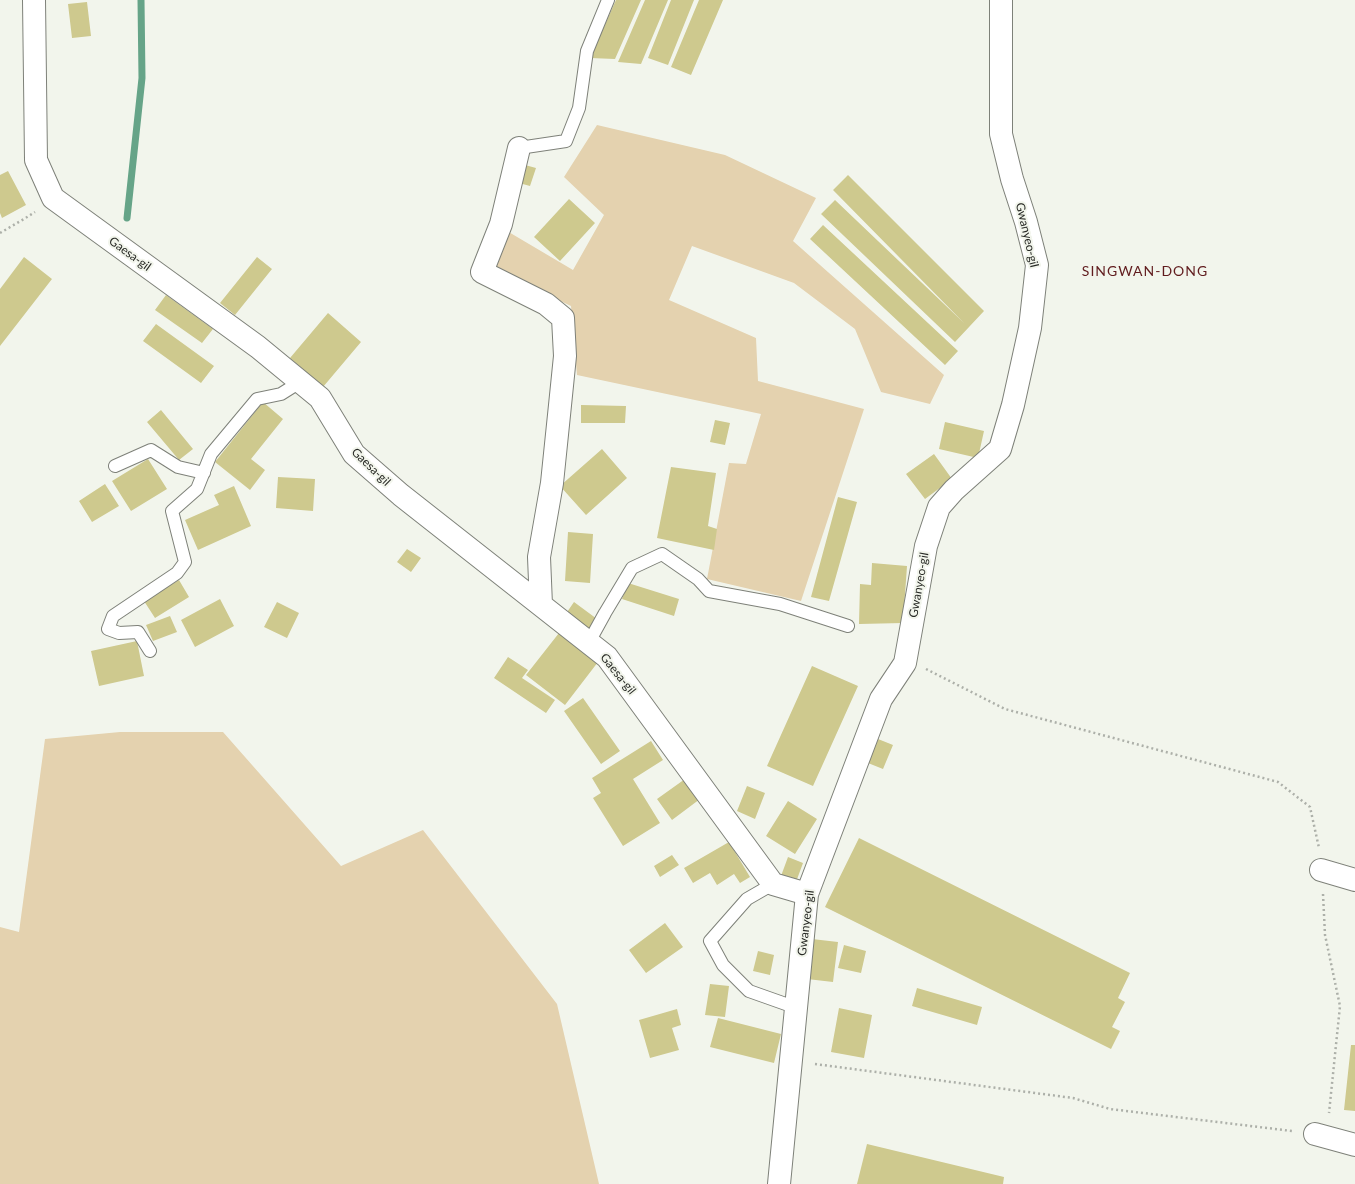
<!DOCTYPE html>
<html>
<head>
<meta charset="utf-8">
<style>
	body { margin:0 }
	canvas { display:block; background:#f2f5ec }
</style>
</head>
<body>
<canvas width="1355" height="1184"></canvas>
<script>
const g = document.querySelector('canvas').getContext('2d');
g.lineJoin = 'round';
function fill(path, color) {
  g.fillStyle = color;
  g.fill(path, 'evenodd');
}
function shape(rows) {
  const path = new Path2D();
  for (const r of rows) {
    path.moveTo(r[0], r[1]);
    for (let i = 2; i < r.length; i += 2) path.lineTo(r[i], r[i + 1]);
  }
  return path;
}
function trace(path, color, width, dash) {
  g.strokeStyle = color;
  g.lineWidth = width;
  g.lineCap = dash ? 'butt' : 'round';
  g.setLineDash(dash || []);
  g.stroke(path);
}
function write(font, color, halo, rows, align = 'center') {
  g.font = font + ' Lato,sans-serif';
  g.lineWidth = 4;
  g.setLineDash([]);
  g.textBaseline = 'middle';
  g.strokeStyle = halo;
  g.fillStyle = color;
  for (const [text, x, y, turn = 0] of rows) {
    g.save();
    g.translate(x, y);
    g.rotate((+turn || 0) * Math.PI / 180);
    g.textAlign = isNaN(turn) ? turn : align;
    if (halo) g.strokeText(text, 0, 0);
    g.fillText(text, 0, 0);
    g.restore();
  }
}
fill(shape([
	[597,125,725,155,816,198,793,241,944,375,930,404,881,392,855,329,794,283,692,246,669,300,756,338,758,381,864,409,801,601,707,579,729,463,746,464,761,414,577,375,571,306,493,269,507,231,573,270,604,215,564,177],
	[120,732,223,732,341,866,423,830,557,1004,599,1184,0,1184,0,927,19,932,45,739]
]), '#e4d2af');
trace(shape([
	[127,218,142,78,141,0]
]), '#66a488', 7);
fill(shape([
	[616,0,641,0,615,59,590,58],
	[645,0,668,0,641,64,618,62],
	[671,0,694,0,668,65,648,58],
	[699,0,723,0,691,75,671,67],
	[87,2,91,36,72,38,68,4],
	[525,165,536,168,530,186,519,183],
	[8,171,26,205,2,218,0,213,0,175],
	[848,175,984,311,955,342,821,214,835,200,964,323,833,190],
	[569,199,595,223,560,261,534,237],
	[823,225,958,351,945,365,810,239],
	[24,257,52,279,0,346,0,289],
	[257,257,272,269,235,315,220,303],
	[166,295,213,329,202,343,155,310],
	[328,313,361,342,323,387,290,358],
	[156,324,214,366,201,383,143,341],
	[263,402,283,419,251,459,265,470,250,490,215,462],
	[581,405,626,406,625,423,581,423],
	[161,410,193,449,179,460,147,422],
	[715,420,730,423,725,445,710,442],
	[945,422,984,431,978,458,939,449],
	[602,449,627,478,586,515,560,486],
	[934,454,952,479,925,499,906,474],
	[148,459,167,489,131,511,112,481],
	[671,467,716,473,708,526,717,529,714,550,657,538],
	[278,477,315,479,313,511,276,508],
	[105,484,119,506,92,522,79,501],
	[234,486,251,526,198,550,185,520,219,505,214,495],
	[838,497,857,502,829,601,811,597],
	[568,532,593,534,590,583,565,581],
	[407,549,421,558,411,572,397,562],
	[872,563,907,566,903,623,859,624,860,584,871,585],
	[179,580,189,597,155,618,144,601],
	[628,583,679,599,674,616,622,599],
	[220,599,234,626,195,647,181,620],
	[277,602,299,613,287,638,264,627],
	[574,602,597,619,588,631,565,615],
	[170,616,177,632,153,641,146,625],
	[559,633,598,662,565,705,526,675],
	[137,641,144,676,99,686,91,651],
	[508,657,528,670,522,678,555,700,546,713,494,678],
	[812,666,858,686,813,786,767,766],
	[583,698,620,751,601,764,564,711],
	[878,739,893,745,883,769,868,763],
	[651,741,663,760,633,779,660,823,623,846,593,798,601,793,592,778],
	[685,779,700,799,672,820,657,799],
	[747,786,765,793,755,819,737,811],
	[788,801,817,819,795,854,766,836],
	[859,838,1130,973,1118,998,1125,1002,1112,1027,1120,1031,1111,1049,825,907],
	[729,842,750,877,740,883,734,874,717,885,710,873,693,883,684,868],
	[672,855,679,865,660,877,654,866],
	[788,857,803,863,796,882,781,876],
	[665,923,683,947,646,973,629,950],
	[812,939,838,942,833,982,807,979],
	[844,945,866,951,861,973,838,968],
	[758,951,774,955,770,975,753,971],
	[710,984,729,986,725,1017,705,1015],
	[917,988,982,1007,977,1025,912,1006],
	[839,1008,872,1015,864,1058,831,1052],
	[677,1009,681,1025,672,1028,679,1050,650,1058,639,1020],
	[718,1018,781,1034,774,1063,710,1047],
	[1351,1045,1355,1045,1355,1111,1344,1110],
	[867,1144,1004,1177,1003,1184,857,1184]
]), '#cec98e');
const lane = shape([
	[519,148,566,141,579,108,587,51,608,0],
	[115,466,151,450,178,467,204,473],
	[589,642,605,613,632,568,662,554,698,579,709,591,780,604,848,626],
	[150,651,138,632,119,633,108,629,113,616,177,573,185,562,172,511,197,489,211,454,257,399,281,394,300,382],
	[773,884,747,899,710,941,723,965,749,991,797,1008]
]);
const street = shape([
	[34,0,36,160,53,198,258,347,320,398,354,454,401,495,607,657,773,884,807,894],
	[519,148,501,224,482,272,546,304,563,318,565,356,559,415,552,483,539,557,541,605],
	[1321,870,1355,880],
	[1315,1134,1355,1145],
	[779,1184,807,894,881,699,905,663,926,546,939,507,954,490,1000,449,1013,405,1030,328,1037,265,1026,222,1012,179,1001,134,1001,0]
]);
trace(lane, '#7e8179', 14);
trace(street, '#7e8179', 24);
trace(shape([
	[0,233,24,219,35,212],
	[926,669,1005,709,1278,782,1310,807,1319,848],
	[1323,894,1325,935,1340,1006,1329,1113],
	[815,1064,1073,1098,1110,1109,1292,1131]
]), '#adb0a9', 2.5, [2, 3]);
trace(lane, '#fff', 12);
trace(street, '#fff', 22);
write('12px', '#272925', '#f2f5ec', [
	["Gwanyeo-gil",1027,235,77],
	["Gaesa-gil",130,254,36],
	["Gaesa-gil",371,467,44],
	["Gwanyeo-gil",919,585,-80],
	["Gaesa-gil",618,674,51],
	["Gwanyeo-gil",806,923,-83]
]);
g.letterSpacing = '1px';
write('14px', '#601b1d', '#f2f5ec', [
	["SINGWAN-DONG",1145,271]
]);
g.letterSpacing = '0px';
</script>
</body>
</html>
